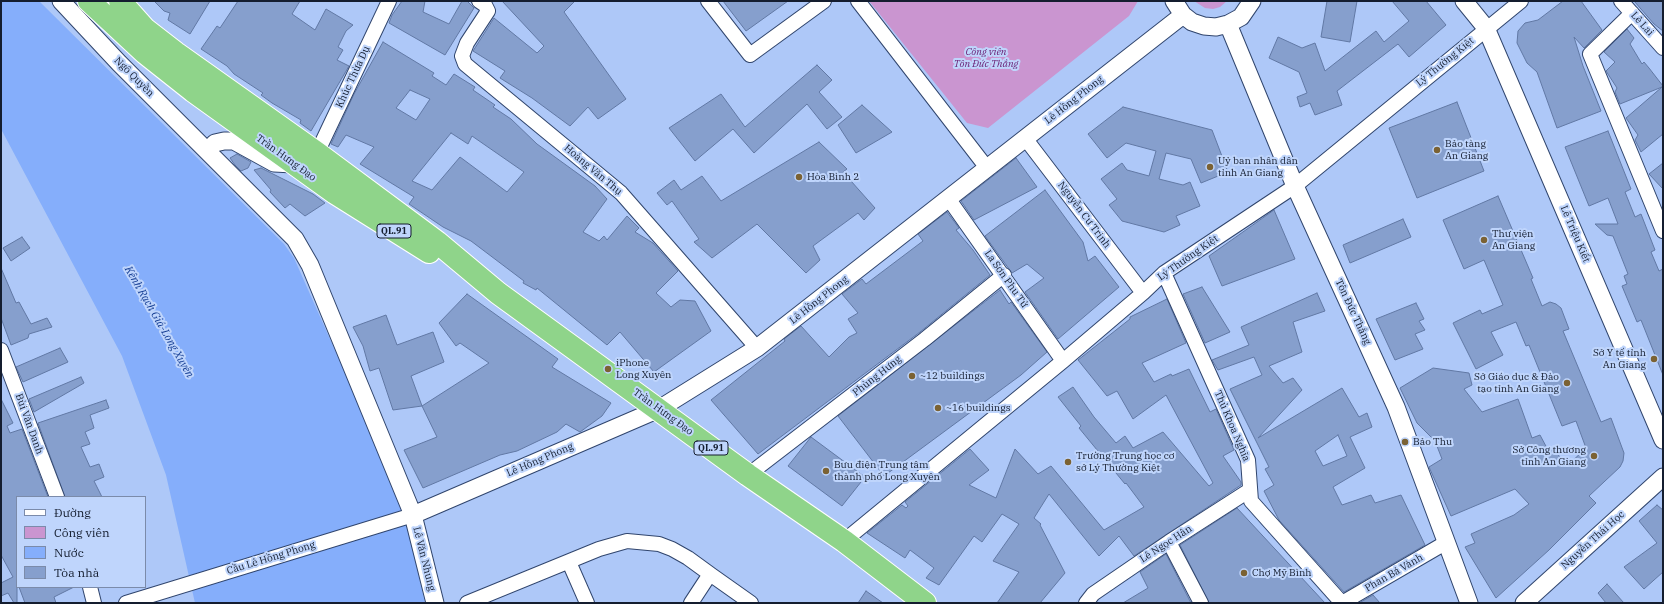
<!DOCTYPE html>
<html>
<head>
<meta charset="utf-8">
<style>
	body { margin:0 }
	#map { position:relative; width:1664px; height:604px; overflow:hidden; background:#aec8f8; font-family:"IBM Plex Serif",serif }
	canvas { display:block }
	.frame { position:absolute; inset:0; border:2px solid #141d2f; pointer-events:none }
	.legend { position:absolute; left:16px; top:496px; width:130px; height:92px; box-sizing:border-box; background:#bfd5fc; border:1px solid #7b8baa; margin:0; padding:5px 7px; list-style:none; font-size:12px; color:#141d2f }
	.legend li { display:flex; align-items:center; gap:8px; height:20px }
	.legend b { width:20px; border:1px solid #7b8baa }
</style>
</head>
<body>
<div id="map">
<canvas width="1664" height="604"></canvas>
<div class="frame"></div>
<ul class="legend">
<li><b style="height:5px;background:#fff"></b>Đường</li>
<li><b style="height:11px;background:#ca95d0"></b>Công viên</li>
<li><b style="height:11px;background:#85aefb"></b>Nước</li>
<li><b style="height:11px;background:#869fcd"></b>Tòa nhà</li>
</ul>
</div>
<script>
const g = document.querySelector('canvas').getContext('2d');
g.lineJoin = 'round';
function fill(path, color) {
  g.fillStyle = color;
  g.fill(path, 'evenodd');
}
function shape(rows) {
  const path = new Path2D();
  for (const r of rows) {
    path.moveTo(r[0], r[1]);
    for (let i = 2; i < r.length; i += 2) path.lineTo(r[i], r[i + 1]);
  }
  return path;
}
function trace(path, color, width, dash) {
  g.strokeStyle = color;
  g.lineWidth = width;
  g.lineCap = dash ? 'butt' : 'round';
  g.setLineDash(dash || []);
  g.stroke(path);
}
function write(font, color, halo, rows, align = 'center') {
  g.font = font + ' "IBM Plex Serif",serif';
  g.lineWidth = 4;
  g.setLineDash([]);
  g.textBaseline = 'middle';
  g.strokeStyle = halo;
  g.fillStyle = color;
  for (const [text, x, y, turn = 0] of rows) {
    g.save();
    g.translate(x, y);
    g.rotate((+turn || 0) * Math.PI / 180);
    g.textAlign = isNaN(turn) ? turn : align;
    if (halo) g.strokeText(text, 0, 0);
    g.fillText(text, 0, 0);
    g.restore();
  }
}
fill(shape([
	[869,1,1138,1,1129,16,988,128,967,123],
	[1194,1,1227,1,1220,7,1213,9,1205,8]
]), '#ca95d0');
fill(shape([
	[1,1,39,1,284,244,294,258,401,499,425,603,195,603,166,475,122,356,1,129]
]), '#85aefb');
const building = shape([
	[154,1,210,1,190,34,168,20,170,13,164,11,154,1],
	[238,1,300,1,292,14,315,30,326,9,353,25,346,31,338,47,343,50,337,60,349,66,311,131,300,123,301,120,272,103,261,95,263,93,234,74,227,66,201,49,217,26,220,28,238,1],
	[402,1,425,1,423,12,449,24,462,1,467,1,474,8,445,55,389,23,392,15,402,1],
	[502,1,575,1,564,12,626,99,598,119,588,107,570,126,532,98,500,78,505,71,473,51,494,18,537,53,544,46,502,1],
	[723,1,788,1,746,31,723,1],
	[1327,1,1357,1,1350,42,1321,37,1327,1],
	[1392,1,1426,1,1446,25,1409,57,1398,44,1337,91,1342,105,1315,115,1310,103,1300,107,1297,97,1307,93,1299,72,1269,58,1278,37,1302,48,1315,43,1325,71,1376,31,1384,42,1409,21,1392,1],
	[1563,1,1581,1,1602,30,1584,48,1574,37,1583,66,1601,111,1557,128,1537,72,1527,63,1517,43,1518,31,1525,23,1538,20,1563,1],
	[1634,1,1663,1,1663,31,1654,24,1634,1],
	[1627,29,1634,38,1630,44,1642,64,1644,62,1649,68,1663,86,1663,134,1641,152,1635,140,1638,135,1626,118,1662,87,1620,104,1615,92,1617,88,1606,71,1615,62,1604,52,1627,29],
	[383,42,434,73,432,76,446,85,454,74,475,87,473,90,495,105,493,107,511,119,537,144,595,186,607,199,583,232,599,241,604,236,607,240,627,216,639,228,635,232,653,243,678,271,656,293,671,307,680,300,695,301,711,331,654,372,620,332,607,345,537,288,536,290,523,283,524,281,471,241,443,227,409,204,414,197,360,164,374,147,346,135,338,147,331,144,354,94,383,42],
	[410,90,430,99,416,120,396,108,410,90],
	[451,133,468,144,472,136,524,172,507,192,460,157,432,190,412,181,451,133],
	[817,65,832,80,819,92,842,117,827,129,807,104,754,153,733,129,695,161,669,128,721,94,745,127,817,65],
	[1457,102,1484,171,1417,198,1389,128,1457,102],
	[862,105,892,132,856,153,838,125,862,105],
	[1123,107,1212,130,1228,172,1201,183,1191,159,1166,153,1159,179,1183,185,1190,182,1200,206,1176,216,1180,225,1164,232,1122,221,1109,205,1117,199,1101,179,1122,163,1127,170,1149,176,1156,151,1126,143,1107,158,1088,134,1123,107],
	[1608,131,1631,189,1625,192,1635,217,1641,214,1655,250,1651,252,1659,271,1663,269,1663,375,1641,320,1637,322,1622,286,1627,284,1624,276,1628,274,1613,236,1607,235,1595,224,1618,224,1608,198,1589,206,1565,147,1608,131],
	[819,142,847,169,843,172,875,208,864,220,858,213,813,246,820,260,806,273,757,224,712,258,694,242,699,239,672,201,667,205,657,193,674,180,681,190,702,176,721,201,819,142],
	[237,154,251,162,248,168,241,171,235,165,230,158,237,154],
	[1016,158,1037,187,974,220,961,201,1016,158],
	[1663,163,1663,189,1649,174,1663,163],
	[261,168,313,194,325,203,305,216,290,204,285,208,270,192,271,190,254,170,261,168],
	[1045,190,1083,242,1088,261,1095,256,1119,287,1058,339,1025,292,1044,278,1027,264,1012,273,985,236,1045,190],
	[1498,196,1533,278,1531,279,1542,306,1550,302,1556,304,1561,308,1569,329,1563,331,1601,422,1611,418,1624,453,1623,461,1620,467,1589,496,1596,503,1549,550,1496,598,1465,547,1475,543,1471,534,1514,515,1529,504,1515,489,1451,516,1429,467,1442,459,1435,441,1417,423,1400,388,1433,368,1469,373,1472,385,1464,389,1482,412,1518,399,1532,438,1540,435,1548,450,1554,448,1566,467,1586,448,1576,421,1562,426,1529,345,1526,346,1516,322,1491,332,1503,355,1476,369,1453,323,1480,310,1482,314,1503,305,1484,260,1464,269,1443,220,1498,196],
	[1274,210,1295,259,1222,286,1209,256,1274,210],
	[947,212,959,228,956,230,973,250,990,275,920,332,758,454,711,400,785,341,784,339,801,326,829,357,849,337,857,333,848,319,858,313,842,294,862,279,866,284,923,241,918,234,947,212],
	[1403,219,1411,237,1350,263,1343,245,1403,219],
	[22,237,30,248,11,261,3,248,22,237],
	[1,268,16,303,19,302,31,324,47,318,52,327,29,334,28,338,11,345,1,318,1,268],
	[1202,287,1230,332,1205,343,1183,294,1202,287],
	[1000,290,1009,304,1011,302,1047,352,1021,375,884,476,838,416,1000,290],
	[1317,293,1325,311,1293,322,1302,352,1269,366,1283,383,1293,378,1302,390,1258,438,1342,388,1359,417,1367,413,1372,427,1350,437,1365,468,1333,487,1342,505,1371,495,1375,503,1401,495,1425,545,1344,592,1279,520,1264,491,1274,485,1265,469,1269,467,1230,389,1262,375,1254,357,1218,370,1212,360,1249,345,1241,327,1317,293],
	[1338,435,1347,456,1323,466,1315,451,1338,435],
	[467,294,558,359,552,367,611,403,602,416,580,432,566,424,557,432,517,451,500,455,423,488,404,450,437,437,422,406,393,410,379,368,370,371,363,346,353,327,386,315,397,345,433,332,444,362,411,376,422,406,489,363,460,343,456,346,439,323,467,294],
	[1167,299,1186,343,1142,363,1154,382,1171,374,1172,376,1189,369,1210,412,1216,409,1234,450,1223,456,1241,482,1241,485,1134,556,1119,536,1099,556,1049,494,1034,518,1041,524,1040,525,1065,573,1040,603,997,603,1019,572,993,561,1019,524,1002,514,982,542,974,536,939,585,926,578,934,568,910,550,905,558,867,533,902,505,906,508,908,506,905,502,970,449,989,470,969,485,996,498,1015,449,1038,474,1051,466,1104,530,1144,507,1126,483,1125,484,1079,428,1081,426,1058,397,1073,387,1094,417,1116,443,1125,436,1133,448,1163,432,1209,486,1213,483,1166,395,1133,419,1117,391,1107,396,1078,360,1130,319,1130,317,1167,299],
	[1416,303,1424,319,1419,321,1425,330,1415,334,1423,349,1395,360,1376,319,1416,303],
	[60,348,68,362,23,382,16,367,60,348],
	[81,377,84,383,34,412,29,399,81,377],
	[1,399,13,423,7,426,10,433,22,429,48,497,17,497,17,603,14,603,8,593,1,596,1,583,13,577,1,555,1,399],
	[106,400,109,408,90,415,94,428,85,432,90,444,81,447,90,467,99,464,104,477,94,481,102,497,65,497,38,423,106,400],
	[811,437,865,477,842,506,788,466,811,437],
	[1657,505,1663,510,1663,572,1644,589,1624,567,1657,543,1639,521,1657,505],
	[1237,508,1325,603,1209,603,1180,545,1237,508],
	[1166,554,1191,603,1123,603,1148,588,1140,572,1166,554],
	[1607,584,1624,603,1606,603,1598,593,1607,584],
	[19,587,74,587,54,597,56,603,25,603,19,587],
	[866,591,883,603,858,603,866,591],
	[1373,595,1380,603,1359,603,1373,595]
]);
fill(building, '#869fcd');
trace(building, '#6178a4', 1);
const minor = shape([
	[479,1,485,5,488,11,467,43,462,56,465,64,621,193,757,348],
	[708,1,750,55,824,1],
	[858,1,987,168],
	[1621,1,1663,48],
	[1632,13,1590,54,1663,231],
	[1025,138,1143,293],
	[317,153,389,1],
	[948,198,1063,361],
	[1164,273,1248,460,1251,501,1342,603,1447,542],
	[1,350,57,497],
	[748,475,925,339,1004,275],
	[844,541,1063,361,1143,293,1164,273,1295,186,1521,1],
	[1169,542,1201,603],
	[569,562,587,603],
	[90,587,94,603],
	[126,603,413,515],
	[467,603,599,549,627,541,659,544,672,549,688,558,710,574],
	[691,603,710,574,751,603],
	[1086,603,1093,594,1169,542,1250,490]
]);
const tertiary = shape([
	[61,1,119,63,295,239,310,265,413,515,435,603],
	[1174,1,1183,15,1192,22,1204,26,1216,27,1228,24,1241,17,1252,1],
	[1464,1,1486,28,1663,440],
	[1228,24,1295,186,1396,407,1469,603],
	[208,150,215,143,224,141,234,141,274,163,293,164],
	[413,515,659,409,757,348,1183,15],
	[1524,603,1663,477]
]);
const trunk = shape([
	[89,1,145,53,193,91,335,193,429,252],
	[120,1,145,29,176,53,317,153,437,242,498,293,748,475,844,541,925,603]
]);
trace(minor, '#30456d', 16);
trace(tertiary, '#30456d', 19);
trace(trunk, '#fff', 24);
trace(minor, '#fff', 14);
trace(tertiary, '#fff', 17);
trace(trunk, '#8fd48a', 22);
for (const [x, y, r, color] of [
	[1437,150,4,"#7b6233"],
	[1210,167,4,"#7b6233"],
	[799,177,4,"#7b6233"],
	[1484,240,4,"#7b6233"],
	[1654,359,4,"#7b6233"],
	[608,369,4,"#7b6233"],
	[912,376,4,"#7b6233"],
	[1567,383,4,"#7b6233"],
	[938,408,4,"#7b6233"],
	[1405,442,4,"#7b6233"],
	[1594,456,4,"#7b6233"],
	[1068,462,4,"#7b6233"],
	[826,471,4,"#7b6233"],
	[1244,573,4,"#7b6233"]
]) {
  const dot = new Path2D();
  dot.arc(x, y, r, 0, 2 * Math.PI);
  g.fillStyle = color;
  g.fill(dot);
  trace(dot, '#bfd5fc', 1.5);
}
for (const [x, y, w] of [
	[394,231,34],
	[711,448,34]
]) {
  const box = new Path2D();
  box.roundRect(x - w / 2, y - 7, w, 14, 3);
  g.fillStyle = '#bfd5fc';
  g.fill(box);
  trace(box, '#141d2f', 1);
}
write('bold 9px', '#141d2f', null, [
	["QL.91",394,231],
	["QL.91",711,448]
]);
write('10px', '#141d2f', '#bfd5fc', [
	["Lê Lai",1642,24,48],
	["Lý Thường Kiệt",1445,62,-39],
	["Ngô Quyền",134,77,45],
	["Khúc Thừa Dụ",353,77,-65],
	["Lê Hồng Phong",1074,100,-38],
	["Trần Hưng Đạo",286,158,36],
	["Hoàng Văn Thụ",593,170,40],
	["Nguyễn Cư Trinh",1084,215,53],
	["Lê Triệu Kiết",1575,234,67],
	["Lý Thường Kiệt",1188,258,-35],
	["La Sơn Phu Tử",1006,279,55],
	["Lê Hồng Phong",819,300,-38],
	["Tôn Đức Thắng",1353,312,65],
	["Phùng Hưng",877,376,-38],
	["Trần Hưng Đạo",663,412,36],
	["Bùi Văn Danh",29,424,70],
	["Thủ Khoa Nghĩa",1232,426,67],
	["Lê Hồng Phong",540,460,-23],
	["Nguyễn Thái Học",1593,540,-42],
	["Lê Ngọc Hân",1166,544,-33],
	["Cầu Lê Hồng Phong",271,558,-17],
	["Lê Văn Nhung",424,559,76],
	["Phan Bá Vành",1394,573,-30]
]);
write('italic 10px', '#691e73', '#bfd5fc', [
	["Công viên",986,52],
	["Tôn Đức Thắng",986,64]
]);
write('10px', '#141d2f', '#bfd5fc', [
	["Bảo tàng",1445,144],
	["An Giang",1445,156],
	["Uỷ ban nhân dân",1218,161],
	["tỉnh An Giang",1218,173],
	["Hòa Bình 2",807,177],
	["Thư viện",1492,234],
	["An Giang",1492,246],
	["Sở Y tế tỉnh",1646,353,"right"],
	["An Giang",1646,365,"right"],
	["iPhone",616,363],
	["Long Xuyên",616,375],
	["~12 buildings",920,376],
	["Sở Giáo dục & Đào",1559,377,"right"],
	["tạo tỉnh An Giang",1559,389,"right"],
	["~16 buildings",946,408],
	["Bảo Thu",1413,442],
	["Sở Công thương",1586,450,"right"],
	["tỉnh An Giang",1586,462,"right"],
	["Trường Trung học cơ",1076,456],
	["sở Lý Thường Kiệt",1076,468],
	["Bưu điện Trung tâm",834,465],
	["thành phố Long Xuyên",834,477],
	["Chợ Mỹ Bình",1252,573]
], 'left');
write('italic 11px', '#123b92', '#bfd5fc', [
	["Kênh Rạch Giá-Long Xuyên",159,322,60]
]);
</script>
</body>
</html>
